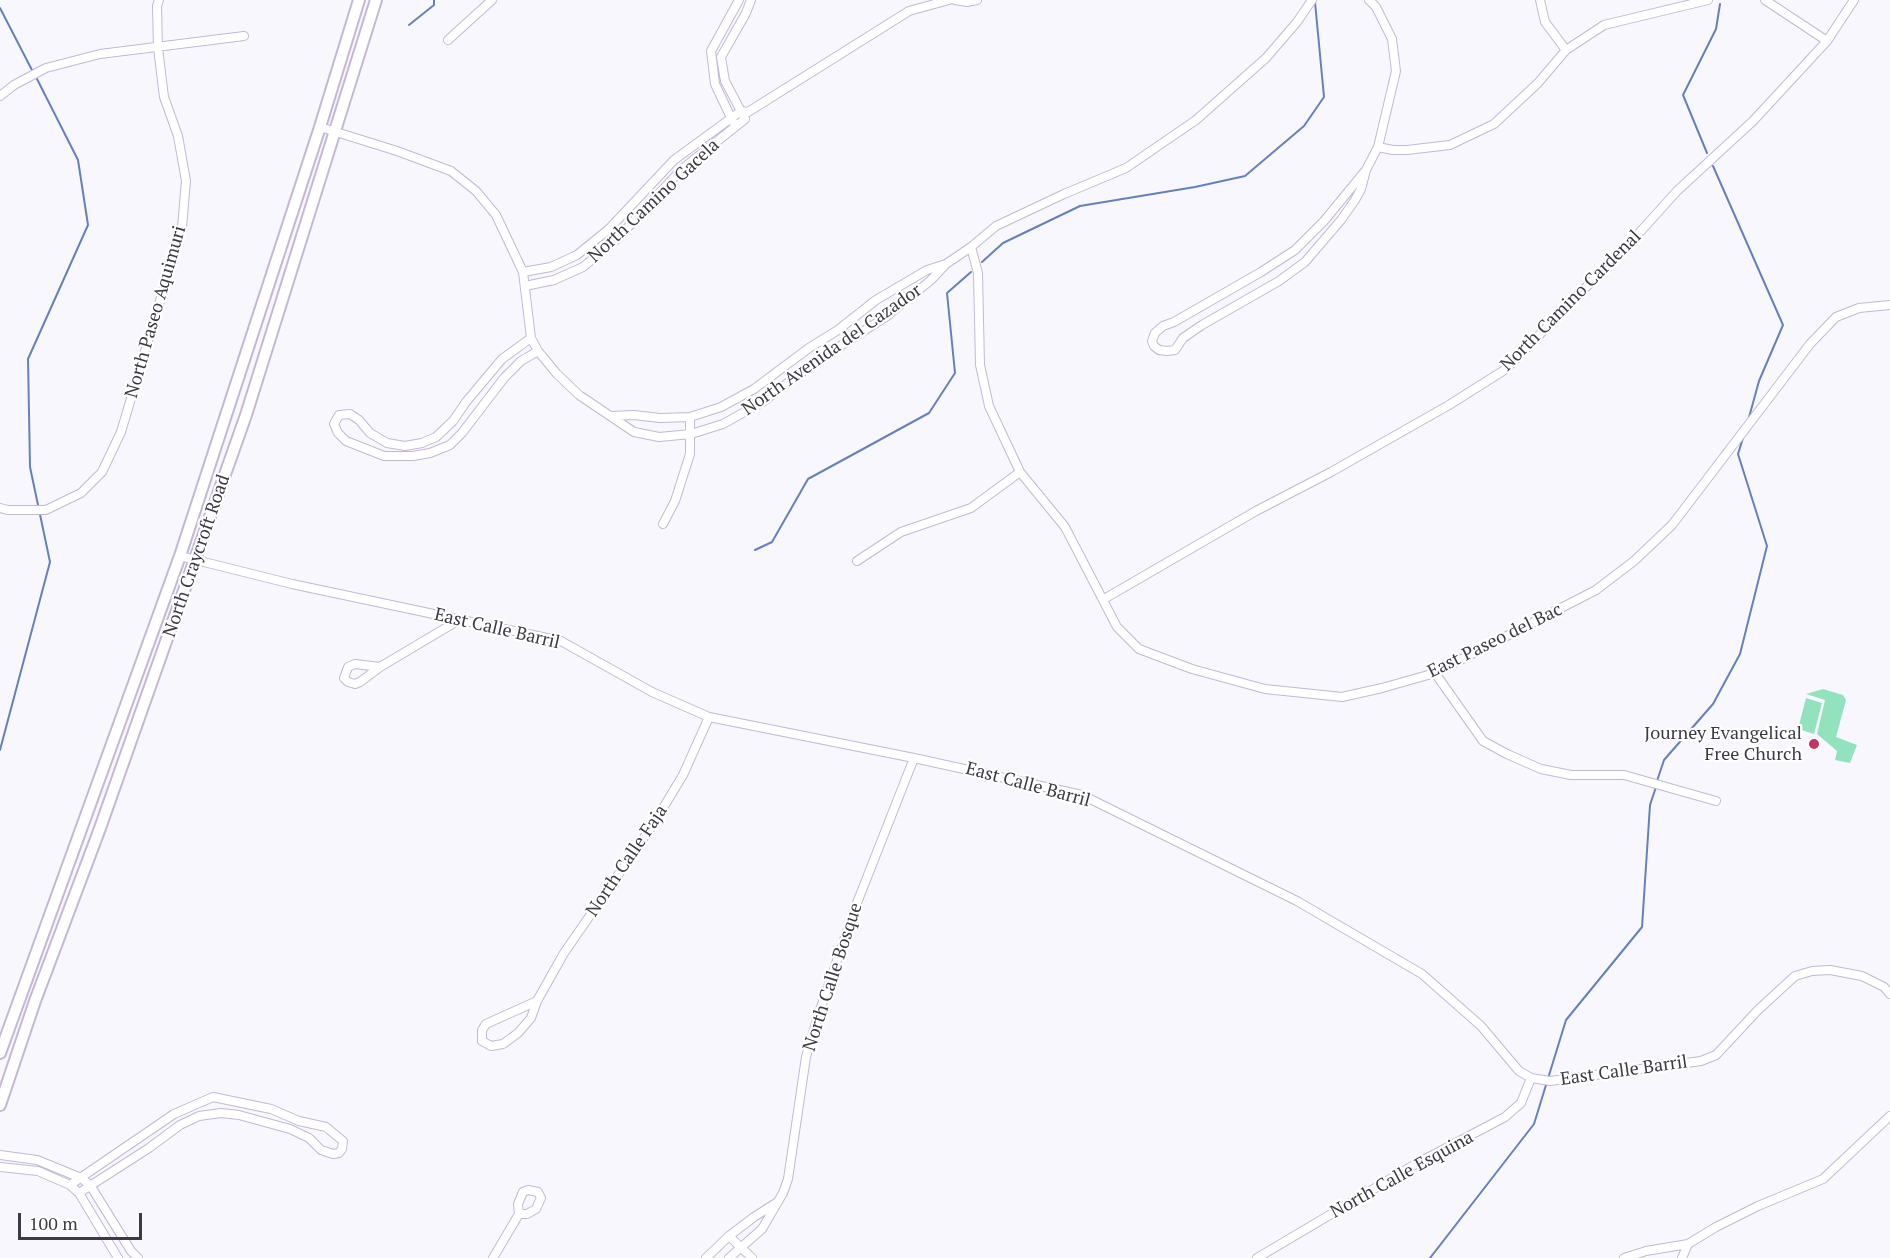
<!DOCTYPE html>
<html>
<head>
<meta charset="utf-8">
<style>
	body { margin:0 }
	#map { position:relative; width:1890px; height:1258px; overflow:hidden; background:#f9f7fe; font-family:"PT Serif",serif }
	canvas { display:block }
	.scale { position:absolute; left:18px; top:1213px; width:124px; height:27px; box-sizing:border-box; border:3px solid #3d3945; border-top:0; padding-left:8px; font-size:18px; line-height:21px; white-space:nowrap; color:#3d3945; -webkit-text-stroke:4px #fff; paint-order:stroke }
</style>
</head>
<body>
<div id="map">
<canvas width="1890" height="1258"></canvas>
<div class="scale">100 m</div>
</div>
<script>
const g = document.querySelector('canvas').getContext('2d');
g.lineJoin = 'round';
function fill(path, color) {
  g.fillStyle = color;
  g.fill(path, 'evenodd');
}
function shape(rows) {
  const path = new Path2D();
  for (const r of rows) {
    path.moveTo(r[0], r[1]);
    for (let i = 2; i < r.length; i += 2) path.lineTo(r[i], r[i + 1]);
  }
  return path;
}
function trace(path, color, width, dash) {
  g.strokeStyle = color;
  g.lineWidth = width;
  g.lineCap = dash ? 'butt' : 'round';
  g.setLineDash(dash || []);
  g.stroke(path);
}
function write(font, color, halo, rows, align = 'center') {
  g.font = font + ' "PT Serif",serif';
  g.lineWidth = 4.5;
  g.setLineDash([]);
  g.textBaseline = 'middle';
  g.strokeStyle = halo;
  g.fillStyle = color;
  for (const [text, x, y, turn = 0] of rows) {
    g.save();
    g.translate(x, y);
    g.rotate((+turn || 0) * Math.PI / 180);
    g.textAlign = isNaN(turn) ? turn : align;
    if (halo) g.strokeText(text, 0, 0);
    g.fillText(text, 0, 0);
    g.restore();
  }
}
fill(shape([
	[1823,689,1843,695,1846,700,1836,737,1857,745,1850,763,1835,760,1837,751,1817,734,1825,700,1806,694],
	[1806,698,1822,703,1814,734,1798,729]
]), '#92e3bd');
trace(shape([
	[0,8,33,72],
	[409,25,434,5,434,0],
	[1707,153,1683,95,1716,29,1720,4],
	[1713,166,1783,325,1759,381,1748,421],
	[982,262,1003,243,1080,206,1195,187,1245,176,1304,126,1324,97,1315,2],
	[755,550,772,542,808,479,929,413,955,373,947,293,971,272],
	[0,750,50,562,30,467,28,359,88,225,78,160,36,77],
	[1657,781,1664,760,1713,704,1740,654,1767,546,1738,454,1743,438],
	[1430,1258,1534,1124,1566,1020,1642,927,1650,805,1656,787]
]), '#6680bd', 2);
const street = shape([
	[955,0,967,2,977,0],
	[1540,0,1545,22,1566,50],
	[1765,0,1827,41],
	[448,40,492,0],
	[0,96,14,85,46,68,100,54,244,36],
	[748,112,909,11,949,0],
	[743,115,725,81,721,57,746,13,751,0],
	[733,122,715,84,711,51,739,0],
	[320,127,397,151,451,171,476,191,496,215,523,272,531,338,538,351,557,374,579,395,634,432,659,437,691,434,723,424,764,401,817,361,887,316,931,280,946,264],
	[1378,147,1393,150,1407,150,1450,145,1494,124,1538,83,1566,50,1604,25,1708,0],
	[1366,170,1324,221,1295,250,1261,272,1174,322,1163,326,1155,333,1152,341,1154,346,1159,350,1167,351,1175,350,1183,338,1202,325,1279,281,1305,262,1341,220,1355,200,1361,189,1366,170,1378,147,1396,71,1392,39,1376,7,1369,0],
	[971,247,978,273,980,365,989,406,1020,472,1065,527,1117,627,1139,649,1192,669,1265,689,1342,697,1382,688,1435,673,1596,590,1634,561,1672,525,1810,344,1836,317,1859,308,1890,305],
	[523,272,551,267,577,255,609,229,674,160,741,111,748,112],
	[525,286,554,280,583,267,617,239,681,170,745,119],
	[531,338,502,359,466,402,453,421,436,437,422,443,405,446,387,443,370,433,359,420,350,414,339,415,334,424,338,433,346,441,384,456,413,456,430,453,450,445,462,433,504,378,521,361,538,351],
	[612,416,634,415,660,418,690,417,721,407,754,389,809,348,838,330,876,300,927,270,946,264,971,247,996,226,1064,194,1126,168,1196,120,1266,58,1297,22,1312,0],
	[0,508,8,510,46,510,81,493,102,472,121,432,182,227,186,181,178,136,164,97,158,48,157,6,159,0],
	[663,524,675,501,690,454,690,417],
	[180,556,292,584,561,641,652,692,709,717,914,758,1082,795,1297,901,1422,974,1481,1026,1519,1071,1531,1078,1550,1081,1701,1061,1716,1055,1758,1010,1795,976,1812,971,1830,970,1862,976,1884,987,1890,994],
	[857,561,901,532,971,508,1020,472],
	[1104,599,1256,511,1331,472,1449,405,1506,369,1640,232,1677,191,1753,121,1827,41,1854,0],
	[380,667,355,664,348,667,344,678,348,682,355,684,360,682,380,667,459,620],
	[1435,673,1483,741,1507,754,1541,769,1571,775,1624,775,1716,801],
	[537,1001,486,1024,482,1030,482,1041,491,1046,503,1044,518,1033,531,1018,537,1001,564,953,654,823,683,775,709,717],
	[0,1155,37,1160,81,1178,90,1185,131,1251,138,1258],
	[0,1167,38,1171,70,1185,79,1193,118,1258],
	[70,1185,174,1114,213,1097,271,1109,299,1121,326,1127,343,1141,342,1149,339,1153,333,1154,321,1150,309,1138,290,1129,239,1115,221,1113,199,1116,180,1125,149,1148,79,1193],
	[729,1236,752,1258],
	[493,1258,519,1214,518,1204,523,1192,528,1190,538,1192,541,1198,536,1209,527,1214,519,1214],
	[706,1258,729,1236,754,1217,776,1203],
	[729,1258,762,1229,783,1193,788,1179,806,1057,819,1013,855,908,914,758],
	[1257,1258,1414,1165,1505,1117,1521,1103,1531,1078],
	[1624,1258,1646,1251,1688,1244,1716,1227,1758,1206,1823,1179,1890,1116],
	[1682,1258,1688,1244]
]);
const secondary = shape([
	[0,1053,180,556,320,127,359,0],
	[0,1105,35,1001,99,831,246,415,376,0]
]);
trace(street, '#c3b8d6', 10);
trace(secondary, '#c3b8d6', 14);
trace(street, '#fff', 8);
trace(secondary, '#fff', 10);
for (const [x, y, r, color] of [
	[1814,744,6,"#c23563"]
]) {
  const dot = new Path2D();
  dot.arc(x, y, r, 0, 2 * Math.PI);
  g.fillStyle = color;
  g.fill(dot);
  trace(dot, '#fff', 2);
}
write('18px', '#3d3945', '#fff', [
	["North Camino Gacela",654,201,-43],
	["North Camino Cardenal",1571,301,-45],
	["North Paseo Aquimuri",156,312,-74],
	["North Avenida del Cazador",832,350,-35],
	["North Craycroft Road",197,556,-71],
	["East Calle Barril",497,629,13],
	["East Paseo del Bac",1495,641,-26],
	["East Calle Barril",1028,785,15],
	["North Calle Faja",627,861,-56],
	["North Calle Bosque",833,977,-72],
	["East Calle Barril",1624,1071,-8],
	["North Calle Esquina",1402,1175,-29]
]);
write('18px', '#3d3945', '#fff', [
	["Journey Evangelical",1802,734],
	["Free Church",1802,755]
], 'right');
</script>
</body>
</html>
